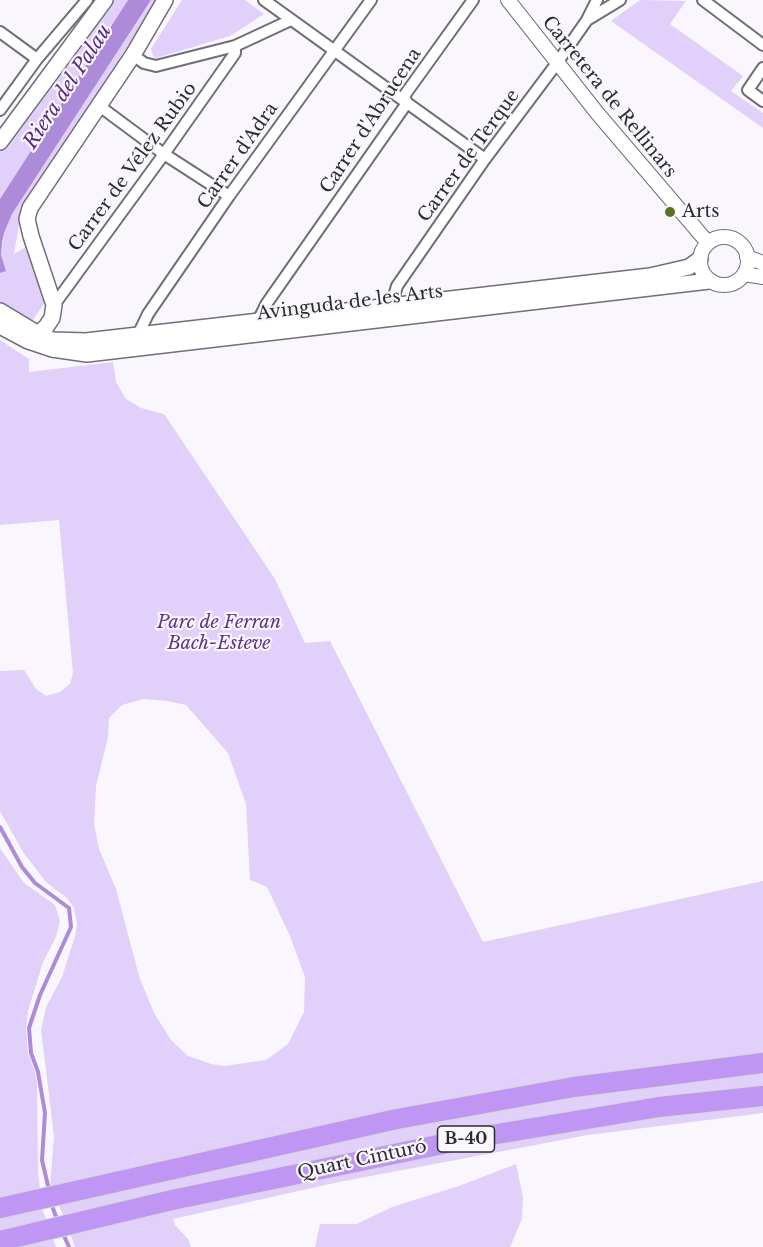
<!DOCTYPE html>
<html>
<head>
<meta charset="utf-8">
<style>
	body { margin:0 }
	canvas { display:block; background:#f9f6fe }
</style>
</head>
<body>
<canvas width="763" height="1247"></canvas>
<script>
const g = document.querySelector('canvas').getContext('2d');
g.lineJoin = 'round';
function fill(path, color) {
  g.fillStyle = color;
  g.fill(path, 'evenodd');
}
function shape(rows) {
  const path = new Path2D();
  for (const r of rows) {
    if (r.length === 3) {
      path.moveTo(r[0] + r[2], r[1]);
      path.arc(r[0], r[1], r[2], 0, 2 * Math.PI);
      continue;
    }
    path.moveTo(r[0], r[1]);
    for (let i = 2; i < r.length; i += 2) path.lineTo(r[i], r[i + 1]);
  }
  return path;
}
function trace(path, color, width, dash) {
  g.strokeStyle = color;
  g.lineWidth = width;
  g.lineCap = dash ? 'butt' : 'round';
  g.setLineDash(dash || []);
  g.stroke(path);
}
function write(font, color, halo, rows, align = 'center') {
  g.font = font + ' "Libre Baskerville",serif';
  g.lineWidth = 4.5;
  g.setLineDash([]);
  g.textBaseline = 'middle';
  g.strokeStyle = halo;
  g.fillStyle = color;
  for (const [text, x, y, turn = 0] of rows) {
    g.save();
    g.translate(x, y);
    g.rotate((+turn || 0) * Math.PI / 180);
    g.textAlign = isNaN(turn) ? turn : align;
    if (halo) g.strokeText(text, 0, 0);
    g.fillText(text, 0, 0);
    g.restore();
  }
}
fill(shape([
	[112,0,128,0,0,199,0,150,83,42],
	[151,0,155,0,136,33,21,212,14,254,26,247,45,302,33,320,23,317,0,303,0,273,5,271,1,255,4,233,12,214],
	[182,0,245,0,264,14,230,36,156,58,153,56,151,49],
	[640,0,686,1,670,24,743,76,731,91,763,113,763,128,611,21],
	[0,340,29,359,29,372,113,362,116,382,126,399,141,408,164,414,275,579,305,643,330,641,483,942,763,881,763,1113,588,1135,339,1182,173,1219,175,1225,188,1239,191,1247,75,1247,64,1217,50,1188,54,1136,41,1030,46,1007,62,977,75,936,77,925,74,908,68,899,46,882,23,852,0,811,0,671,24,670,36,689,46,696,60,692,70,684,73,673,59,520,0,525],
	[143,699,167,701,186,705,228,753,246,804,250,880,267,887,290,936,305,977,304,1012,288,1044,266,1060,224,1066,211,1064,188,1056,171,1040,154,1013,139,976,116,889,99,849,94,824,96,786,108,737,109,718,122,705],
	[0,848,24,883,55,905,60,921,56,937,43,962,28,1011,26,1029,28,1054,35,1072,37,1082,38,1172,42,1208,56,1247,0,1247],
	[516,1164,523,1197,522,1219,510,1247,315,1247,320,1224,357,1224,392,1207,459,1186]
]), '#e1d0f9');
fill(shape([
	[128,0,151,0,12,214,4,233,2,243,1,255,6,271,0,273,0,199]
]), '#ae8bd9');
trace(shape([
	[0,827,22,867,35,883,69,908,71,927,40,995,29,1028,31,1053,38,1072,45,1113,42,1160,49,1190],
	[51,1203,58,1222],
	[62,1231,69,1247]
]), '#ae8bd9', 4);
const minor = shape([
	[264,0,485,159],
	[703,0,763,45],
	[587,20,620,0],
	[0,32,37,59],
	[133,55,144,63,156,66,235,46,291,20],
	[763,68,748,90,763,101],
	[98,105,164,154,229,196],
	[0,110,37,59,87,0],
	[54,305,164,154,235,53,235,46],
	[394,311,394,296,397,286,485,159,557,63,587,20,597,0],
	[258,321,267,303,407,103,404,96,473,0],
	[138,335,148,314,229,196,371,0]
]);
const tertiary = shape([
	[508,0,598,114,708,243],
	[724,261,24],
	[747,257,763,263],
	[744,274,763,277]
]);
const secondary = shape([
	[0,142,105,0],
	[0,311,38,334,52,340,86,341,650,276,689,267,700,259],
	[0,326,28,341,52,349,87,354,709,281],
	[29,335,38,334,46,327,52,318,54,305,31,236,27,219,30,208,133,55,165,0]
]);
const motorway = shape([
	[0,1208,397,1119,574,1087,763,1063],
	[0,1241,172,1200,467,1139,659,1107,763,1096]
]);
trace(minor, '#726e79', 14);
trace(tertiary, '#726e79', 16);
trace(secondary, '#726e79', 18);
trace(motorway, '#d5d5d6', 22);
trace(minor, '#fff', 10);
trace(tertiary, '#fff', 14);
trace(secondary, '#fff', 15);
trace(motorway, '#bf96f3', 20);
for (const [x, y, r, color] of [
	[670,212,6,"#5b7122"]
]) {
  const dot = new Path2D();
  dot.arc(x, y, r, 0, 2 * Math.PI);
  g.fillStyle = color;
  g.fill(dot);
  trace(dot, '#f9f6fe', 2);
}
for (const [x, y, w] of [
	[466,1139,57]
]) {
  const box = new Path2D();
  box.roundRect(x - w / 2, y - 13, w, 26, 4.5);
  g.fillStyle = '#f9f6fe';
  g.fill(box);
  trace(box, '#2d2c30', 1.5);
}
write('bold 16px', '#2d2c30', null, [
	["B-40",466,1139]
]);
write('18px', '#2d2c30', '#f9f6fe', [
	["Carretera de Rellinars",609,97,51],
	["Carrer d'Abrucena",371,121,-57],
	["Carrer d'Adra",238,156,-55],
	["Carrer de Terque",469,156,-54],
	["Carrer de Vélez Rubio",133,167,-54],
	["Avinguda de les Arts",350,303,-7],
	["Quart Cinturó",362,1160,-12]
]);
write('18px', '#2d2c30', '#f9f6fe', [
	["Arts",682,212]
], 'left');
write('italic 18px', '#5f318c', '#f9f6fe', [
	["Parc de Ferran",219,623],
	["Bach-Esteve",219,644]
]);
write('italic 20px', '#5a2b86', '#f9f6fe', [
	["Riera del Palau",68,87,-57]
]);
</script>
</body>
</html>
